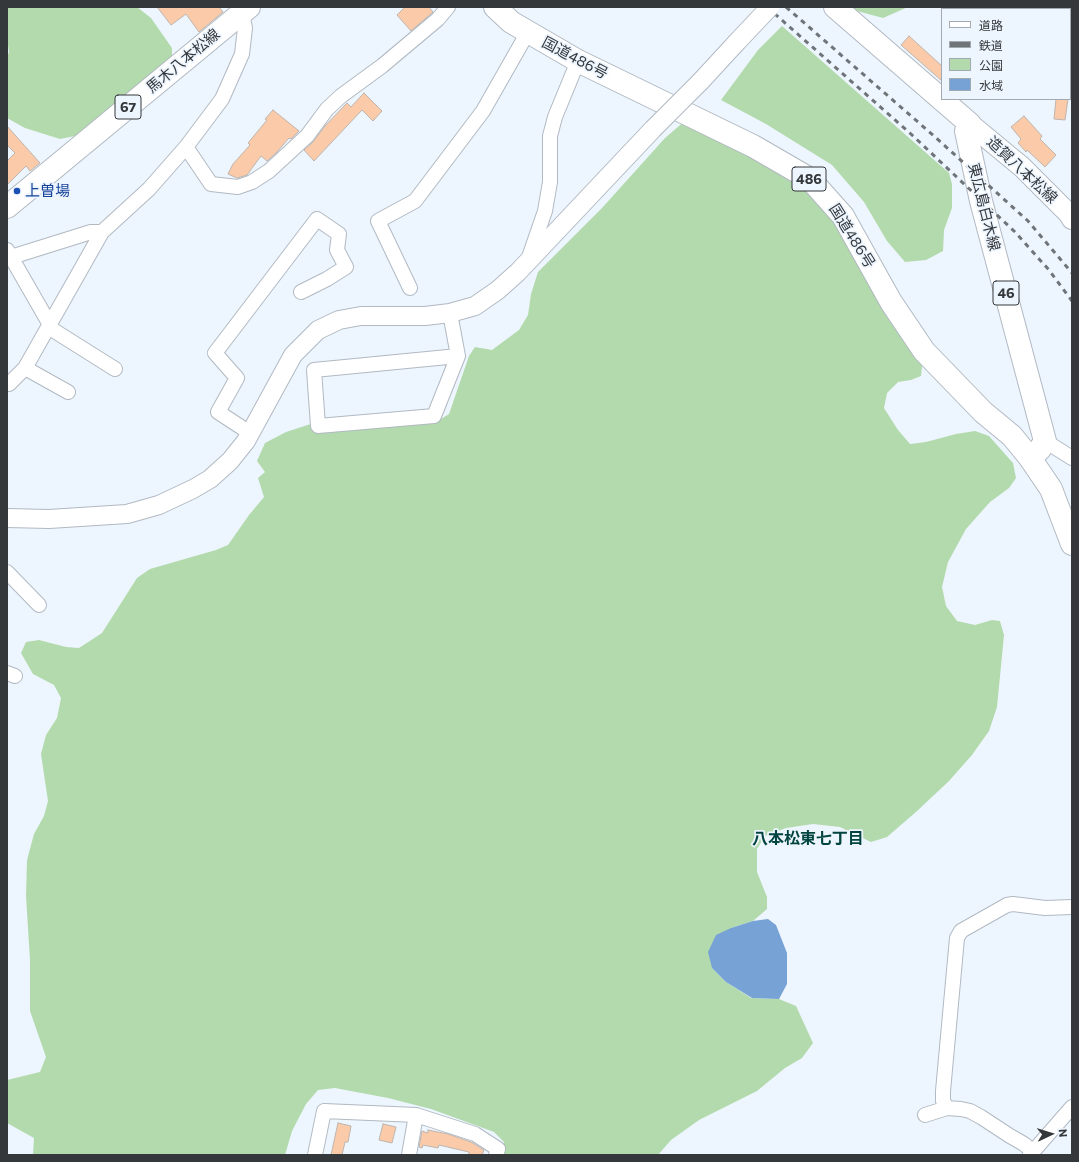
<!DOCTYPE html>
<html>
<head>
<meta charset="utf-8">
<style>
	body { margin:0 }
	#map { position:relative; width:1079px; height:1162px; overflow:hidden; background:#edf5fe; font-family:Commissioner,"Noto Sans JP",sans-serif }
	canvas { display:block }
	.frame { position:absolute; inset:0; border:8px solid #35383b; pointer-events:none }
	.legend { position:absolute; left:941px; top:8px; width:130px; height:92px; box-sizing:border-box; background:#edf5fe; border:1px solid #a3a9b0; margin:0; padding:5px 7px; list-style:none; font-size:12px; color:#35383b }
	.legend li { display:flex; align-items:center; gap:8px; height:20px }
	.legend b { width:20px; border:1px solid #a3a9b0 }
	.north { position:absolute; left:1031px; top:1114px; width:40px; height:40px; -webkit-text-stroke:3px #edf5fe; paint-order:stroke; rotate:86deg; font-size:11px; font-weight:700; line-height:16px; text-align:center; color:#35383b }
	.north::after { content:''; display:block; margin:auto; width:14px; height:18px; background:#35383b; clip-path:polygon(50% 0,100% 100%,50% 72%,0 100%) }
</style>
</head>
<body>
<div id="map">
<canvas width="1079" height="1162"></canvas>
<div class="frame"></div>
<ul class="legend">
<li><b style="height:5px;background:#fff"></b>道路</li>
<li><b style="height:5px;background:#6f7479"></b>鉄道</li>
<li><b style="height:11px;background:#b3daac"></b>公園</li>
<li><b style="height:11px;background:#77a2d5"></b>水域</li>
</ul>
<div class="north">N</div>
</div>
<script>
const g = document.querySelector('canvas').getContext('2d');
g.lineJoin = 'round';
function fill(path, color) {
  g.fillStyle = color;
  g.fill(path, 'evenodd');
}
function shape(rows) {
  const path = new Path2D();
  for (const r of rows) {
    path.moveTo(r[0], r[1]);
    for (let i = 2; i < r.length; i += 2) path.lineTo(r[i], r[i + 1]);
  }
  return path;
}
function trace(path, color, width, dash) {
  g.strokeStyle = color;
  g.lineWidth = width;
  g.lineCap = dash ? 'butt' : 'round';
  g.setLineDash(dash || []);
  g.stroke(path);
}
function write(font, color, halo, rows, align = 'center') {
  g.font = font + ' Commissioner,"Noto Sans JP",sans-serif';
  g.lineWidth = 3.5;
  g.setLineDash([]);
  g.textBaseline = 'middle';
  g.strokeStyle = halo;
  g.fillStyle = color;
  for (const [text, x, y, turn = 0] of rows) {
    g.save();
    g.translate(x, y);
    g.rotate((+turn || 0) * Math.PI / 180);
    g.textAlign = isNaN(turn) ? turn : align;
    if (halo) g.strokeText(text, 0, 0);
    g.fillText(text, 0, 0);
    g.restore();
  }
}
fill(shape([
	[7,7,137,7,151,18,172,48,172,58,80,135,60,139,25,128,7,118,7,57,9,52,7,39],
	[852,7,908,7,883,18,857,11],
	[782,26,949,173,952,184,952,208,944,230,943,251,926,260,905,262,887,241,864,202,832,165,766,124,721,100,758,50],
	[686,120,817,195,899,321,922,366,921,376,911,380,898,382,887,393,884,408,898,430,910,444,926,442,956,434,975,431,989,436,1013,463,1016,478,1009,488,990,502,966,529,948,562,942,587,946,606,957,621,975,625,992,620,1000,621,1004,635,997,707,989,731,972,755,949,781,917,811,887,837,871,842,840,827,813,824,786,828,765,836,757,849,757,872,767,897,767,909,753,921,731,928,712,968,726,982,751,998,779,999,796,1006,813,1043,802,1058,785,1068,757,1091,699,1120,671,1140,658,1155,504,1155,504,1142,494,1132,431,1109,388,1098,335,1088,318,1090,306,1104,292,1131,285,1155,33,1155,34,1138,7,1123,7,1080,40,1072,46,1057,30,1011,30,960,26,896,27,860,34,834,44,816,48,801,41,754,46,735,57,718,61,698,54,685,33,674,21,653,26,642,39,640,66,647,79,648,102,633,137,578,150,569,216,550,228,545,249,515,264,497,258,478,265,472,257,461,265,443,286,432,317,422,436,422,449,414,469,356,475,347,492,350,519,330,528,315,531,294,538,272,602,208,665,138]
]), '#b3daac');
fill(shape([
	[768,919,776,925,787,953,787,984,779,999,752,998,726,982,712,968,708,952,716,935,731,928,753,921]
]), '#77a2d5');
const building = shape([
	[157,7,219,7,223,12,199,32,186,14,171,25,157,7],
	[405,7,429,7,433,12,411,31,397,15,405,7],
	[909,36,942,66,942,81,901,45,909,36],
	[364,93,382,111,373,121,362,110,314,161,304,150,313,142,325,126,347,103,351,107,364,93],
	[1056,99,1068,99,1065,120,1054,119,1056,99],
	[273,110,299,131,291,139,289,138,276,153,267,161,261,156,247,175,237,178,228,174,233,164,250,145,248,143,267,120,265,119,273,110],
	[1024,116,1042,136,1040,139,1056,155,1045,167,1027,150,1026,152,1018,143,1021,139,1011,127,1024,116],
	[7,126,40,163,30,171,26,166,7,185,7,161,15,153,7,145,7,126],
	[338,1123,351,1126,348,1142,345,1142,342,1155,331,1155,338,1123],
	[383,1124,396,1127,392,1143,379,1140,383,1124],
	[428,1130,448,1134,471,1142,484,1150,482,1155,469,1155,469,1152,439,1145,438,1148,423,1145,422,1148,419,1147,422,1131,428,1133,428,1130]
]);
fill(building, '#fbcba9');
trace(building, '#beb4ad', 1);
const minor = shape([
	[186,147,211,184,238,187,252,182,269,171,307,136,327,109,341,96,382,66,438,19,448,7],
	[7,250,53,330,115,369],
	[11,257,91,232,102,232],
	[528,260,545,211,550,182,550,136,555,117,578,61],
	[410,288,378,221,415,201,483,111,528,32],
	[450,313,458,356,434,416,318,426,314,370,458,356],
	[25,368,68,392],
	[7,384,9,384,25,368,102,232,149,189,186,147,222,99,242,54,245,28,242,13],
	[250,433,218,412,237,378,215,353,317,219,339,234,337,250,346,267,327,279,301,292],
	[1045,441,1072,458],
	[7,572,39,605],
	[7,673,15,676],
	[925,1115,947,1108],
	[1033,1152,1024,1144,1010,1136,981,1117,970,1111,961,1109,947,1108,943,1101,943,1091,957,938,961,931,1007,905,1013,904,1045,908,1072,907],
	[315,1155,324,1111,416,1115,475,1134,498,1149,496,1155],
	[409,1155,416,1115],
	[1030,1155,1072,1107]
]);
const tertiary = shape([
	[701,81,736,43],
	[7,518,49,519,127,514,159,505,193,489,210,479,230,461,246,441,293,355,318,330,339,320,361,316,425,316,450,313,475,306,498,290,518,272,653,129]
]);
const secondary = shape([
	[970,124,1022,167,1069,214,1072,219]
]);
const primary = shape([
	[835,7,970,124,966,131,981,201,1045,441,1040,449,1030,458],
	[7,207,249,7]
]);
const trunk = shape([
	[495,7,511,22,578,61,753,146,810,179,843,216,891,302,924,351,983,412,1012,436,1030,458,1051,489,1072,544]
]);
trace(minor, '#b1b9c2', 16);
trace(tertiary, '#b1b9c2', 20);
trace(secondary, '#b1b9c2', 22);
trace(primary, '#b1b9c2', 24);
trace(trunk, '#b1b9c2', 24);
trace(minor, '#fff', 14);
trace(tertiary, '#fff', 18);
trace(secondary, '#fff', 20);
trace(primary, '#fff', 22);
trace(trunk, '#fff', 22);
trace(shape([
	[767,7,911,134,1015,232,1049,270,1072,301],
	[786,7,934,136,1028,221,1072,273]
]), '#6f7479', 3, [5, 5]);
const tertiaryBridge = shape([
	[736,43,770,7],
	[653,129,701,81]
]);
trace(tertiaryBridge, '#b1b9c2', 20, []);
trace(tertiaryBridge, '#fff', 18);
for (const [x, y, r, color] of [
	[17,191,4,"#1a4fb4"]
]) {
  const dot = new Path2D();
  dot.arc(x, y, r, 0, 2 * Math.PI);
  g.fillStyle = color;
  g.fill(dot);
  trace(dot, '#edf5fe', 1.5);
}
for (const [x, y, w] of [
	[128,107,26],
	[809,179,34],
	[1006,293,26]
]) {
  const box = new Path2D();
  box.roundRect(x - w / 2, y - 12, w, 24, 3);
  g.fillStyle = '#edf5fe';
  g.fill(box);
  trace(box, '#35383b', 1);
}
write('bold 14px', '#35383b', null, [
	["67",128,107],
	["486",809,179],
	["46",1006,293]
]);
write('15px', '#35383b', '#edf5fe', [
	["国道486号",575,58,28],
	["馬木八本松線",183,61,-40],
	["造賀八本松線",1022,170,43],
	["東広島白木線",984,207,76],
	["国道486号",852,236,58]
]);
write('15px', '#164399', '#edf5fe', [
	["上曽場",25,191]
], 'left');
write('bold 16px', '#02443f', '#edf5fe', [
	["八本松東七丁目",808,839]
]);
</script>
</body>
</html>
